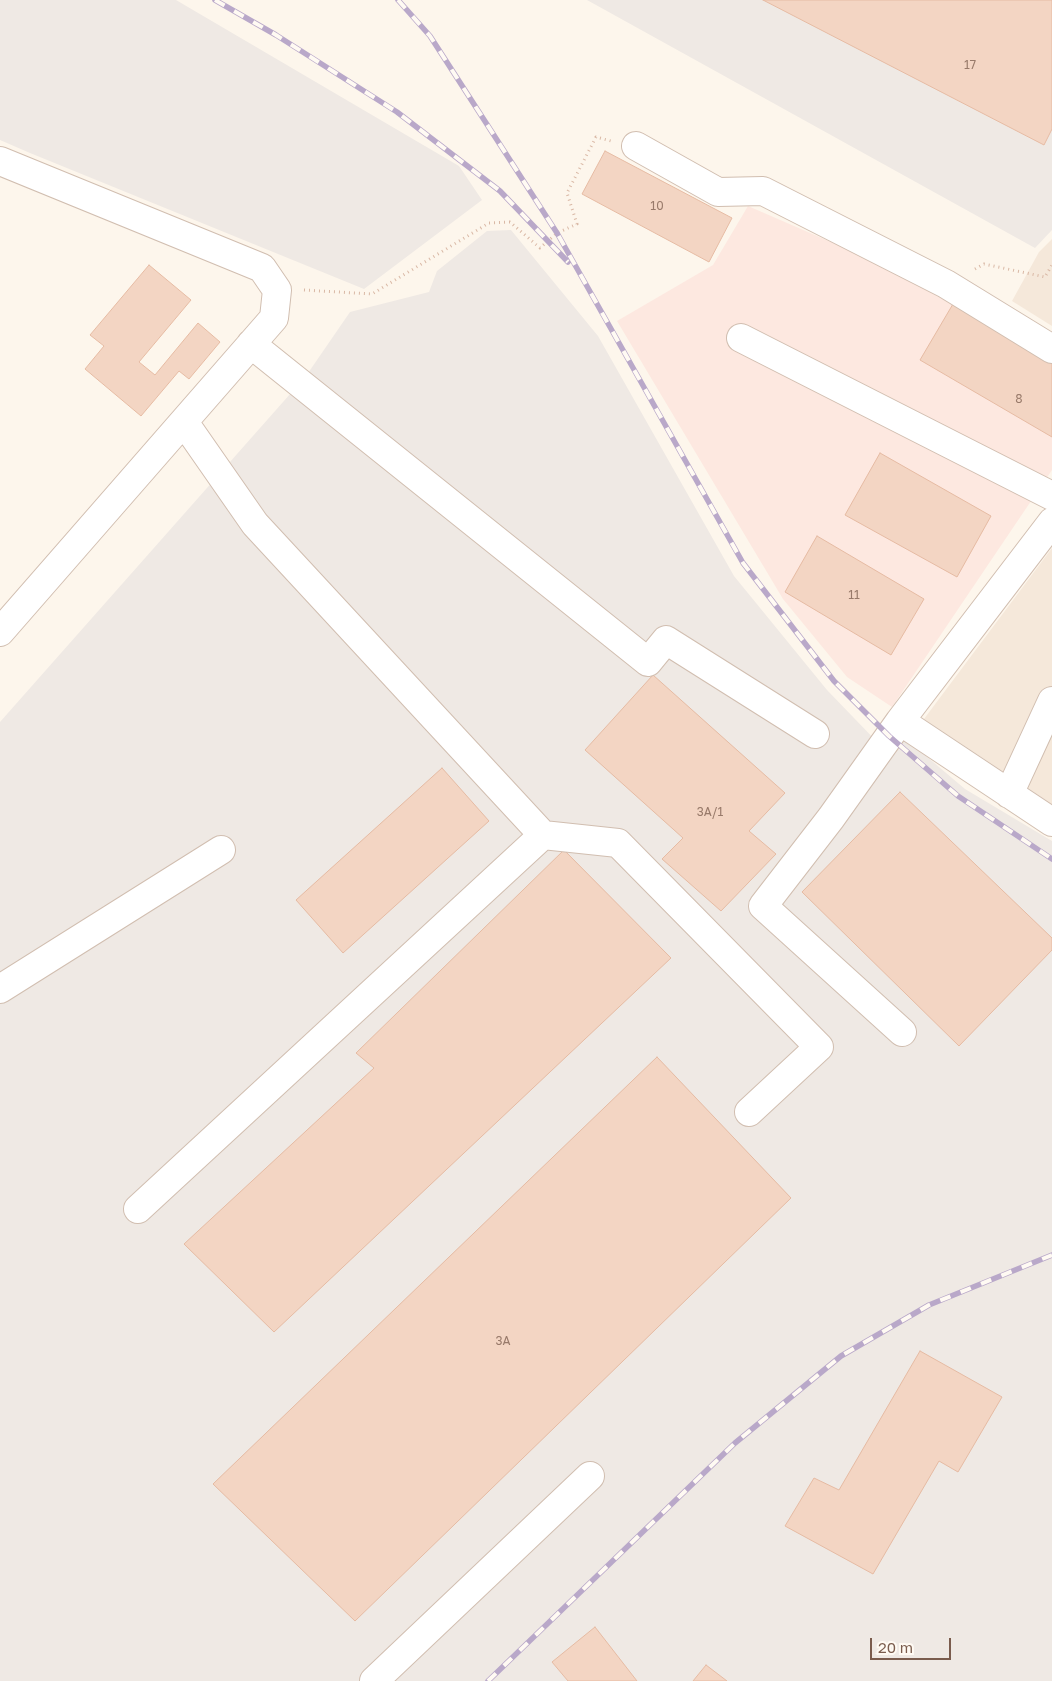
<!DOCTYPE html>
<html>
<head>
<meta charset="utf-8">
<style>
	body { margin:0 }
	#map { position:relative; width:1052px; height:1681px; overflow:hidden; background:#fdf6ec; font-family:"Golos Text",sans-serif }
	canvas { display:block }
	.scale { position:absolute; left:870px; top:1638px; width:81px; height:22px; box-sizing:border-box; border:2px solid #7a5c4d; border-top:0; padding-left:6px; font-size:15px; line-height:18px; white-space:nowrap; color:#7a5c4d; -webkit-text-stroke:4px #fffaf3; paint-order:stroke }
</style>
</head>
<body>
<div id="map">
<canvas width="1052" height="1681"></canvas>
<div class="scale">20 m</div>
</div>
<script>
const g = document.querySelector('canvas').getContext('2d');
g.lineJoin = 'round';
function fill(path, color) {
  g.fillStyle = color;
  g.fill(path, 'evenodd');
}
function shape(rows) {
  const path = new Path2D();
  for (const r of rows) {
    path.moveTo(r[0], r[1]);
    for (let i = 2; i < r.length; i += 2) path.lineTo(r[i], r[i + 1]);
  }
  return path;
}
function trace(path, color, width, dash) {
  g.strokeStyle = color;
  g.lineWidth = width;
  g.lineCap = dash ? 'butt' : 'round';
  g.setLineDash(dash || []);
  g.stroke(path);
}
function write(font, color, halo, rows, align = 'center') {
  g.font = font + ' "Golos Text",sans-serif';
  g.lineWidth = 4;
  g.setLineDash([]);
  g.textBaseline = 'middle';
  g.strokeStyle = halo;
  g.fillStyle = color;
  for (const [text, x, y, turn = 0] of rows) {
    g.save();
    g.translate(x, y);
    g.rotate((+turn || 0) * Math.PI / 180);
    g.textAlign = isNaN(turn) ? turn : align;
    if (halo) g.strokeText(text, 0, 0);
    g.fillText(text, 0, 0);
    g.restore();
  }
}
fill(shape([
	[1052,239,1052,326,1012,301,1039,252],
	[1052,548,1052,804,924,719]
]), '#f5e8da');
fill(shape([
	[748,206,939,289,1052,357,1052,470,892,707,847,677,783,599,617,321,713,265]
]), '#fde8e0');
fill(shape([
	[0,0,176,0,459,166,482,200,364,289,30,153,0,140],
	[587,0,1052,0,1052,230,1035,248],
	[511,230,598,336,734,576,827,690,881,746,893,728,965,789,1052,841,1052,1681,0,1681,0,722,306,376,350,312,429,292,437,271,487,231]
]), '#efe9e4');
const building = shape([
	[763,0,1052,0,1052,129,1044,145,763,0],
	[605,151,732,218,709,262,582,194,605,151],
	[149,265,191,300,139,362,155,375,198,323,220,342,189,379,179,371,141,416,85,369,104,346,90,335,149,265],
	[953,304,1052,361,1052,437,920,360,953,304],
	[880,453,991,516,957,577,845,515,880,453],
	[817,536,924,599,891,655,785,592,817,536],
	[653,675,785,793,749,831,776,854,721,911,662,859,683,838,585,750,653,675],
	[442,768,489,821,343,953,296,900,442,768],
	[900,792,1052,938,1052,950,959,1046,802,892,900,792],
	[564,850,671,958,274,1332,184,1244,374,1068,356,1053,564,850],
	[657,1057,791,1198,355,1621,213,1484,657,1057],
	[920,1351,1002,1397,958,1472,939,1461,873,1574,785,1526,814,1478,839,1490,920,1351],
	[595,1627,637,1681,568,1681,552,1662,595,1627],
	[706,1665,727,1681,693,1681,706,1665]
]);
fill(building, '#f3d5c3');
trace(building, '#e6bba3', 1);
const minor = shape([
	[636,146,718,192,763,191,946,284,1052,349],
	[0,161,262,268,277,290,274,318,0,632],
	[741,338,1052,496],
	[251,344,648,662,666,640,815,734],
	[184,422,255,524,543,835,618,843,819,1047,749,1112],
	[900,721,1052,822],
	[1009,794,1052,701],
	[0,989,221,850],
	[902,1032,763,906,831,818,900,721,1052,522],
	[138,1209,543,835],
	[374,1681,590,1476]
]);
trace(minor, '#d1beb0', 30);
trace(shape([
	[975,269,984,264,1045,277,1052,265],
	[304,290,372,294,489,223,510,222,540,248,557,233,577,224,567,193,596,137,611,141]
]), '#d9b8a5', 3, [1, 4]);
trace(minor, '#fff', 28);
const rail = shape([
	[215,0,276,35,397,112,500,191,568,262],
	[398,0,430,36,557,233,743,563,834,681,889,736,958,796,1052,859],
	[488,1681,735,1443,841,1356,929,1305,1052,1255]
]);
trace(rail, '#b9a8c9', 5.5);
trace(rail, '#fffaf3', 4, [11]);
write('12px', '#987a6a', null, [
	["17",970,65],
	["10",657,206],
	["8",1019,399],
	["11",854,595],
	["3А/1",710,812],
	["3А",503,1341]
]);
</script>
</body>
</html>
